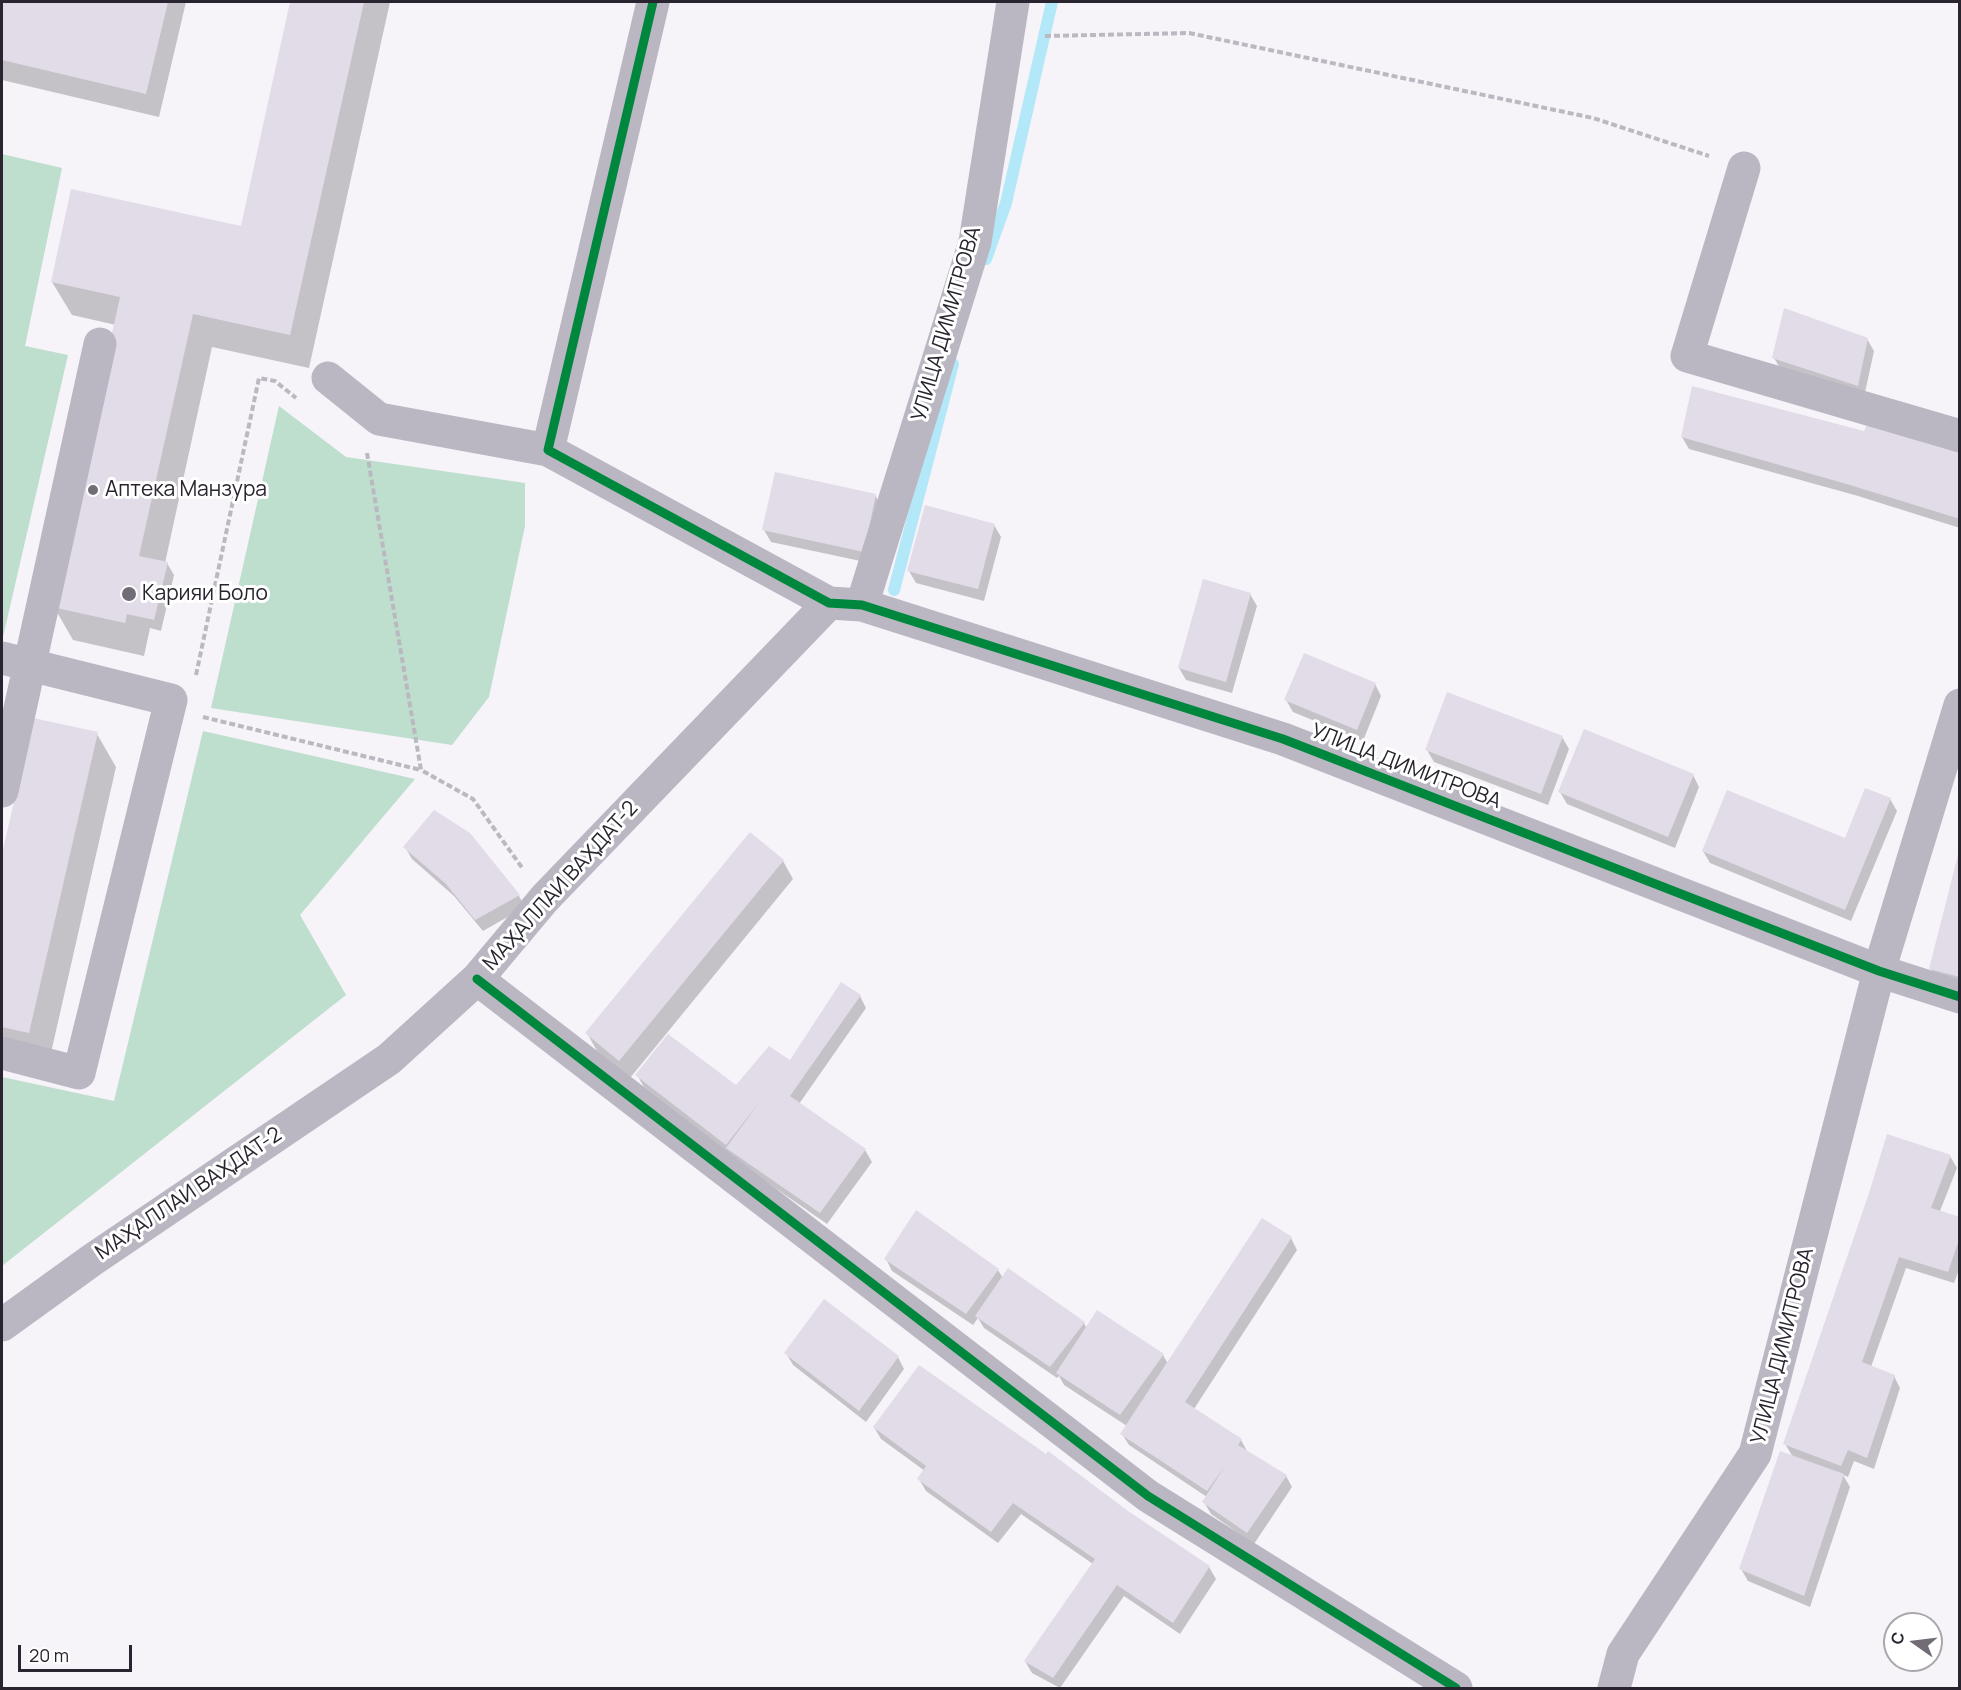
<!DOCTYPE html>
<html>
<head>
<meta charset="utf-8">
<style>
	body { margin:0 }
	#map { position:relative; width:1961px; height:1690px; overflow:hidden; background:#f6f3f9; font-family:Manrope,sans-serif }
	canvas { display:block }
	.frame { position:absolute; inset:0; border:3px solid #29242f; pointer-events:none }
	.north { position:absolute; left:1883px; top:1612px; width:60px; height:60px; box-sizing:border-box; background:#fff; border:2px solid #a9a7ac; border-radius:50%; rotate:284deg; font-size:16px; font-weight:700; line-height:24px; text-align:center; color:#29242f }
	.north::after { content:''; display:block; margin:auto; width:21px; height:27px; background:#716c76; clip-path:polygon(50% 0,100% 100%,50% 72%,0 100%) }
	.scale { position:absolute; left:18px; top:1645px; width:114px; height:27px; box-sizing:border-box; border:3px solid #29242f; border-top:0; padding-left:8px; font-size:18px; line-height:21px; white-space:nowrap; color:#29242f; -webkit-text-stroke:4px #fff; paint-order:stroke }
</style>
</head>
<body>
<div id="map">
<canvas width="1961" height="1690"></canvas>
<div class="frame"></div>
<div class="north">С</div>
<div class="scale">20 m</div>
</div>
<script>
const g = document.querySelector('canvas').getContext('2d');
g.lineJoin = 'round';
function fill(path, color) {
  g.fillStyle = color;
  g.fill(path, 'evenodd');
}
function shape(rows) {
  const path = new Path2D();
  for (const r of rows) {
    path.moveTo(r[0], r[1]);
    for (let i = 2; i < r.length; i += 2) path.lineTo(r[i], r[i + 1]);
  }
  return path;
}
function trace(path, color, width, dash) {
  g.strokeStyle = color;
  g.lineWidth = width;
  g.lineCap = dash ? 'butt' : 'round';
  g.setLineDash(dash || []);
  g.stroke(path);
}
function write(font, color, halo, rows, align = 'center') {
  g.font = font + ' Manrope,sans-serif';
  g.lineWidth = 6;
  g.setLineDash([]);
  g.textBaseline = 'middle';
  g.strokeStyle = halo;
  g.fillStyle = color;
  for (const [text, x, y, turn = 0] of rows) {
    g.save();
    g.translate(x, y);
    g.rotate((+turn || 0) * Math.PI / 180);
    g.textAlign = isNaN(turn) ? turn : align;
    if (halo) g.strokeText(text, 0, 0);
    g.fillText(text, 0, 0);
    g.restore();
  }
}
fill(shape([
	[2,154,62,168,25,346,68,355,3,637],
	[279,406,346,457,525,483,525,526,489,697,452,745,211,708],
	[203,731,415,779,300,915,346,995,2,1266,2,1077,114,1101]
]), '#bedece');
fill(shape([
	[2,2,186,2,159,117,2,80],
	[292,2,390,2,309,368,212,347,165,563,167,563,174,575,161,631,150,628,144,656,73,640,54,607,116,325,72,315,52,282,242,228],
	[1867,339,1874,351,1864,397,1781,370,1774,358],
	[1865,433,1960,449,1960,528,1858,496,1689,449,1682,437],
	[875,495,882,507,870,563,771,542,764,530],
	[994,525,1001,537,984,601,916,583,909,571],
	[1250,594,1257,606,1232,693,1186,680,1179,668],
	[1375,684,1381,696,1363,741,1293,712,1286,700],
	[34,719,97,734,116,767,48,1066,2,1055,2,861],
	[1562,737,1569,749,1548,805,1434,762,1427,750],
	[1693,775,1699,787,1675,848,1567,804,1560,792],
	[1890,799,1897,811,1851,921,1710,863,1703,851,1846,840],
	[469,834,519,896,525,907,483,931,454,896,412,859,405,847],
	[750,834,783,861,793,879,630,1078,597,1051,587,1033],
	[1960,854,1960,987,1938,981,1931,969],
	[860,996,866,1008,799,1104,865,1150,872,1162,827,1224,735,1160,644,1087,637,1075,736,1087,790,1062],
	[1950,1156,1957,1168,1940,1211,1960,1218,1960,1267,1954,1283,1906,1268,1871,1367,1894,1376,1900,1388,1874,1469,1854,1461,1848,1477,1843,1475,1850,1487,1810,1607,1748,1581,1741,1569,1793,1457,1785,1444],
	[1291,1238,1297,1250,1194,1409,1241,1440,1248,1453,1286,1476,1292,1487,1254,1544,1211,1514,1204,1502,1207,1497,1129,1445,1122,1434,1127,1426,1064,1385,1059,1376,1057,1378,984,1328,978,1318,973,1325,892,1271,886,1259,998,1270,1003,1278,1084,1323,1087,1329,1163,1355,1168,1364],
	[786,1353,898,1357,904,1369,866,1422,793,1365],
	[874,1427,1127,1512,1209,1567,1216,1579,1180,1634,1124,1596,1060,1688,1032,1673,1025,1661,1093,1564,1021,1514,998,1543,926,1491,919,1479,925,1471,881,1439]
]), '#0003');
trace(shape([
	[986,259,1006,203,1052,2],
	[894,590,953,364]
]), '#b3e8f8', 12);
fill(shape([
	[2,2,168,2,146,94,2,60],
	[290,2,364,2,290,335,193,314,139,556,168,562,154,620,127,614,125,623,52,607,120,297,51,282,71,189,241,226],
	[1784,308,1868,338,1858,386,1772,358],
	[1692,386,1864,431,1868,422,1960,447,1960,519,1850,485,1681,437],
	[775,472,876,494,864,552,762,530],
	[925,505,995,524,978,589,907,571],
	[1203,579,1251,593,1226,682,1178,668],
	[1304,653,1376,683,1357,730,1284,700],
	[1447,692,1563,736,1541,794,1425,750],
	[33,718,98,732,29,1033,2,1027,2,854],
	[1584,729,1694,774,1668,837,1558,792],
	[1865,788,1891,798,1845,910,1702,851,1727,790,1845,838],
	[434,810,470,833,520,895,475,920,446,884,403,847],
	[750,832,784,860,619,1061,585,1033],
	[1959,851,1960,851,1960,977,1929,969],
	[841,982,861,995,790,1096,866,1149,820,1213,726,1148,761,1100,726,1145,635,1075,668,1034,736,1085,769,1046,790,1060],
	[1887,1134,1951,1155,1931,1208,1960,1217,1960,1237,1948,1272,1899,1257,1862,1362,1895,1375,1867,1458,1848,1450,1841,1466,1783,1444,1870,1190],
	[916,1210,999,1269,966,1314,884,1259],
	[1262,1218,1292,1237,1185,1402,1242,1439,1238,1445,1287,1475,1247,1533,1202,1502,1225,1466,1207,1491,1120,1434],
	[1008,1268,1085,1322,1050,1367,975,1316],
	[824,1299,899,1356,859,1411,784,1353],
	[1097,1310,1164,1354,1120,1415,1056,1373],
	[919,1365,1046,1454,1048,1451,1128,1511,1210,1566,1173,1623,1117,1585,1053,1678,1024,1661,1095,1559,1013,1503,991,1532,917,1479,926,1466,873,1427],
	[1780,1451,1844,1474,1804,1596,1739,1569]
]), '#e2dbe8');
trace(shape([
	[1045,36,1189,33,1593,118,1709,156],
	[367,453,421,770,473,799,523,869],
	[196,675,259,378,275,381,296,398],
	[203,717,421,770]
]), '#bab8c1', 4, [6, 3]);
trace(shape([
	[653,2,548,450,829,603,862,605,1283,739,1879,971,1960,997],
	[1744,168,1687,356,1960,436],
	[328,378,379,419,548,450],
	[862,605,975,242,1013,2],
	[2,658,171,700,79,1073,2,1053],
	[2,791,100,344],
	[477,979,1148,1496,1456,1688],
	[2,1325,92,1260,389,1059,477,979,545,898,829,603],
	[1614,1688,1623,1654,1755,1454,1879,971,1960,705]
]), '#bab7c3', 33);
trace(shape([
	[653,2,548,450,829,603,862,605,1283,739,1879,971,1960,997],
	[477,979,1148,1496,1456,1688]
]), '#00873e', 9);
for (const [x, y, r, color] of [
	[93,490,6,"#716c76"],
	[129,594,8,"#716c76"]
]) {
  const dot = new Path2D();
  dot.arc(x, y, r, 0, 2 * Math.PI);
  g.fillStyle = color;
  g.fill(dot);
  trace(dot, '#fff', 2);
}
write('21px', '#29242f', '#fff', [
	["УЛИЦА ДИМИТРОВА",947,324,-74],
	["УЛИЦА ДИМИТРОВА",1406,767,21],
	["МАҲАЛЛАИ ВАҲДАТ-2",561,886,-48],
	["МАҲАЛЛАИ ВАҲДАТ-2",189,1194,-34],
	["УЛИЦА ДИМИТРОВА",1783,1346,-76]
]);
write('21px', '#29242f', '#fff', [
	["Аптека Манзура",105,490],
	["Карияи Боло",142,594]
], 'left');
</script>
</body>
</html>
